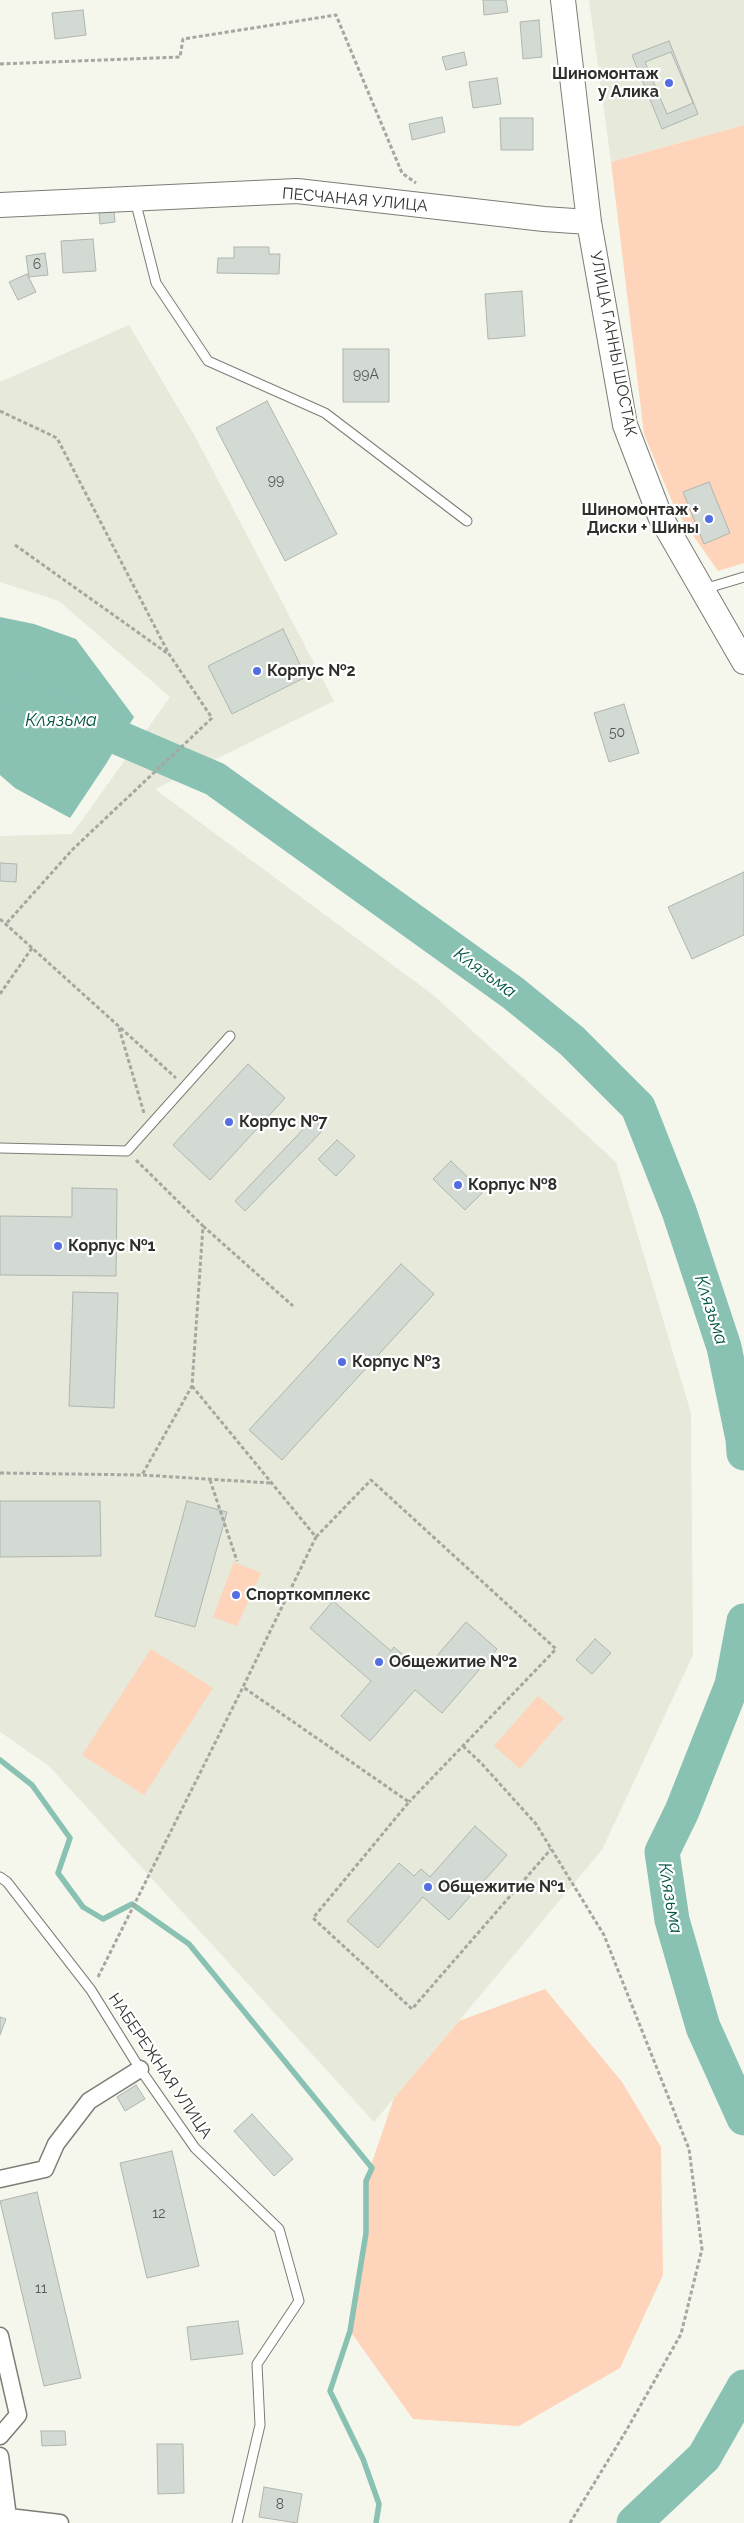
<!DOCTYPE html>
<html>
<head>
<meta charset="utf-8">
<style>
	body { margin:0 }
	canvas { display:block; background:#f5f7ed }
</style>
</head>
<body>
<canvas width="744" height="2523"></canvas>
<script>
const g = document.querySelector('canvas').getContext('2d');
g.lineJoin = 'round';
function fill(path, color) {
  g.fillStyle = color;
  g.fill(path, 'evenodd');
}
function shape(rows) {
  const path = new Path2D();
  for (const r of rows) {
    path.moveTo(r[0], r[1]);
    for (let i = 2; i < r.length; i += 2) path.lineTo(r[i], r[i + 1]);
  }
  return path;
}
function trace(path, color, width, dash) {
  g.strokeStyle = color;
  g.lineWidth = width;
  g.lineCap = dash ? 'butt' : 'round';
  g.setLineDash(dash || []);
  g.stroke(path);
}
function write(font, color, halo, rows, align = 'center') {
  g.font = font + ' Raleway,sans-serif';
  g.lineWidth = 4.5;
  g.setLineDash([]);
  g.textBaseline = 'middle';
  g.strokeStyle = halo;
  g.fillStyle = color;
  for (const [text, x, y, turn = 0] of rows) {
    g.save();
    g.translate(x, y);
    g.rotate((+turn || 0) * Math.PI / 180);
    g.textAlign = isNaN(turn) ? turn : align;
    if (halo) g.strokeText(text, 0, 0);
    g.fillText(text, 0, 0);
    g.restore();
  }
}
fill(shape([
	[589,0,744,0,744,125,611,162],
	[129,325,196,438,334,701,155,789,432,994,616,1162,691,1413,693,1655,602,1850,374,2122,49,1766,0,1732,0,836,72,834,170,697,59,601,0,582,0,382]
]), '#e7eada');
fill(shape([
	[744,125,744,563,718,571,676,511,644,434,611,162],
	[234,1562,261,1573,237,1626,213,1617],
	[151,1649,213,1688,144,1795,82,1755],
	[538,1696,564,1718,520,1769,494,1746],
	[545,1989,622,2082,661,2147,663,2275,620,2368,519,2426,413,2419,350,2331,366,2233,366,2180,394,2098,459,2021]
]), '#fed4ba');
fill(shape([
	[0,617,34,624,76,639,134,717,106,764,70,818,15,788,0,775]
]), '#89c1b3');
trace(shape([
	[0,1760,32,1785,70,1838,58,1873,83,1907,103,1919,132,1904,189,1944,372,2168,366,2181,366,2233,350,2331,330,2391,363,2459,379,2504,376,2523]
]), '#89c1b3', 5.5);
trace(shape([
	[0,687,215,779,513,993,572,1041,638,1107,679,1211,724,1347,743,1439,744,1453],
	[744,1621,732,1685,682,1811,662,1852,672,1920,703,2027,744,2118],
	[634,2523,704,2457,744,2387]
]), '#89c1b3', 35);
const building = shape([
	[483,0,506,0,508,12,484,15,483,0],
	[83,10,86,35,55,39,52,13,83,10],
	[539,20,542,57,523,59,520,22,539,20],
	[669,41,698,114,662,129,632,55,669,41],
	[464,52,467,65,446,70,442,57,464,52],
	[671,52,693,103,667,114,645,62,671,52],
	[497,78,501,104,473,108,469,82,497,78],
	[442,117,445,132,412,140,409,124,442,117],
	[500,118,533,118,533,150,501,150,500,118],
	[114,211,115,222,100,224,99,213,114,211],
	[93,239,96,271,63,273,61,241,93,239],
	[234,247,269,247,269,254,280,254,279,274,217,273,218,258,234,258,234,247],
	[45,253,48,275,29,277,26,256,45,253],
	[27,274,36,292,18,300,9,282,27,274],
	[522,291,525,336,488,339,485,294,522,291],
	[343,349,389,349,389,402,343,402,343,349],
	[267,401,337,534,285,561,216,428,267,401],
	[709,482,730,533,704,544,683,492,709,482],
	[283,629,306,677,232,714,208,666,283,629],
	[624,704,639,753,609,762,594,713,624,704],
	[0,863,17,864,16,882,0,881,0,863],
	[744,872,744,935,692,959,668,907,744,872],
	[248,1064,285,1098,210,1180,173,1145,248,1064],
	[313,1119,324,1129,245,1211,235,1201,313,1119],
	[337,1140,355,1156,336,1176,318,1159,337,1140],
	[451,1161,483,1192,465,1210,433,1179,451,1161],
	[72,1188,117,1189,116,1276,0,1275,0,1216,72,1217,72,1188],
	[401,1264,434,1294,282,1460,249,1430,401,1264],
	[73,1292,118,1293,114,1408,69,1406,73,1292],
	[0,1501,100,1501,101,1556,0,1557,0,1501],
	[187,1501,227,1512,195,1627,155,1616,187,1501],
	[333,1601,391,1651,394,1647,423,1672,466,1622,497,1649,442,1713,415,1690,370,1741,341,1716,371,1681,310,1628,333,1601],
	[595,1639,611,1653,592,1674,576,1660,595,1639],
	[475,1826,507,1855,449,1920,423,1897,378,1948,347,1921,399,1863,414,1876,421,1869,430,1877,475,1826],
	[0,2017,6,2019,0,2035,0,2017],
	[136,2085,145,2099,125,2111,117,2097,136,2085],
	[252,2114,293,2159,274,2176,234,2131,252,2114],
	[172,2151,199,2266,147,2278,120,2163,172,2151],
	[37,2192,81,2378,44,2386,0,2201,37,2192],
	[238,2321,243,2354,191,2360,187,2327,238,2321],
	[41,2431,65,2431,66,2445,42,2446,41,2431],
	[157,2444,183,2444,184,2493,158,2494,157,2444],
	[264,2487,302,2494,297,2523,259,2517,264,2487]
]);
fill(building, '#d2dad3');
trace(building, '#afb6af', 1);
const lane = shape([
	[135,200,156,283,208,361,325,413,467,521],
	[704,589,744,577],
	[0,1148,127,1151,230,1036],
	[0,1877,7,1882,91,1990,140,2069,195,2148,279,2229,299,2301,257,2364,260,2425,237,2523]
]);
const street = shape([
	[0,2179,45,2169,56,2144,89,2101,140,2069],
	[0,2336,18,2415,0,2436],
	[0,2456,8,2517],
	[0,2516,60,2523]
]);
const secondary = shape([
	[563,0,589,222,625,425,660,516,744,662],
	[0,205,297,191,544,219,589,222]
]);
trace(lane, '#7c7d75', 11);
trace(street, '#7c7d75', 19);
trace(secondary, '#7c7d75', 26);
trace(shape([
	[0,64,180,57,183,39,336,15,402,173,416,183],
	[0,411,57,438,169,654,212,718,73,849,6,924],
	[15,545,167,653],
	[0,919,176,1078],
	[0,994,32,948],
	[119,1028,144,1113],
	[136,1160,203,1226,192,1386,142,1475],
	[203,1226,293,1306],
	[192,1386,316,1537,243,1687,409,1802,313,1918,412,2009,551,1849],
	[0,1473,142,1475,271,1483],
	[210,1480,237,1561],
	[316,1537,371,1480,556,1649,409,1802],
	[463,1746,482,1764,536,1824,604,1935,689,2149,702,2249,681,2334,626,2431,570,2523],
	[98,1977,243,1687]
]), '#a6a7a0', 3, [4, 2.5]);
trace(lane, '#fff', 9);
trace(street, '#fff', 16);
trace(secondary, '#fff', 24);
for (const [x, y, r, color] of [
	[669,83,5,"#536ee3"],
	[709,519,5,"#536ee3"],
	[257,671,5,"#536ee3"],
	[229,1122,5,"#536ee3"],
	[458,1185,5,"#536ee3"],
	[58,1246,5,"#536ee3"],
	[342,1362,5,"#536ee3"],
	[236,1595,5,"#536ee3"],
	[379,1662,5,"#536ee3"],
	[428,1887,5,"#536ee3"]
]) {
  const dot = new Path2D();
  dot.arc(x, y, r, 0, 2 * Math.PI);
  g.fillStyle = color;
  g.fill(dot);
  trace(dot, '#fff', 2);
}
write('14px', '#585a56', null, [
	["6",37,265],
	["99А",366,375],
	["99",276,481],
	["50",617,733],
	["12",159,2214],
	["11",41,2289],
	["8",280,2505]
]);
write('bold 16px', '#2f302c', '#fff', [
	["Шиномонтаж",659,74,"right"],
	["у Алика",659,92,"right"],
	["Шиномонтаж +",699,510,"right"],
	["Диски + Шины",699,528,"right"],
	["Корпус №2",267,671],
	["Корпус №7",239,1122],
	["Корпус №8",468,1185],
	["Корпус №1",68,1246],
	["Корпус №3",352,1362],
	["Спорткомплекс",246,1595],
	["Общежитие №2",389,1662],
	["Общежитие №1",438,1887]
], 'left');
write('16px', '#2f302c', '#fff', [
	["ПЕСЧАНАЯ УЛИЦА",355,200,5],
	["УЛИЦА ГАННЫ ШОСТАК",613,344,79],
	["НАБЕРЕЖНАЯ УЛИЦА",160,2066,56]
]);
write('italic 18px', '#005346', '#fff', [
	["Клязьма",61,721],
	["Клязьма",485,973,36],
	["Клязьма",711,1310,72],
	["Клязьма",670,1898,80]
]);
</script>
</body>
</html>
